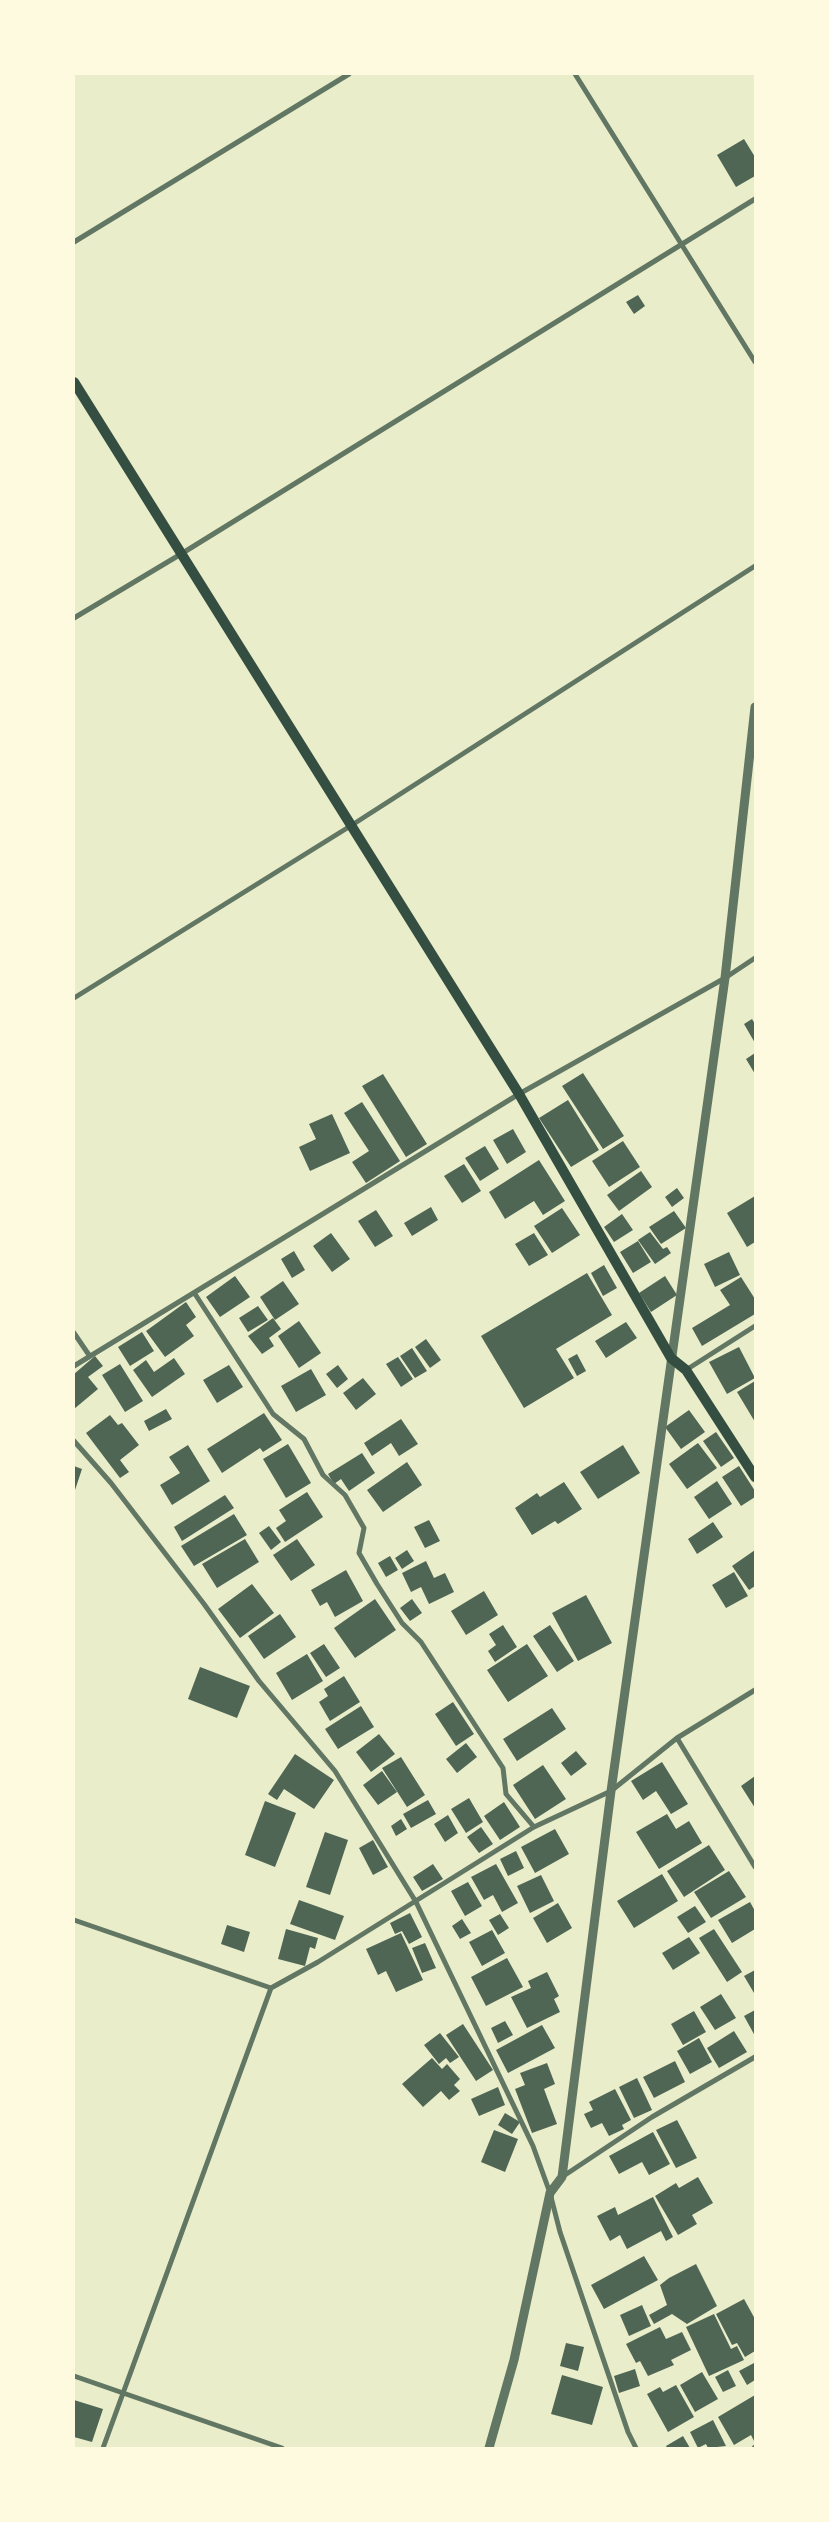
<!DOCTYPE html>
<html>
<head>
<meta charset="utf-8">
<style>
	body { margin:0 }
	#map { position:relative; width:829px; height:2522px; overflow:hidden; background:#e9edc9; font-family:"Roboto Serif",serif }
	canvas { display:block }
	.frame { position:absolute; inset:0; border:75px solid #fefae0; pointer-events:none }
</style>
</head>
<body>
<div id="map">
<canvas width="829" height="2522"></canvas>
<div class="frame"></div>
</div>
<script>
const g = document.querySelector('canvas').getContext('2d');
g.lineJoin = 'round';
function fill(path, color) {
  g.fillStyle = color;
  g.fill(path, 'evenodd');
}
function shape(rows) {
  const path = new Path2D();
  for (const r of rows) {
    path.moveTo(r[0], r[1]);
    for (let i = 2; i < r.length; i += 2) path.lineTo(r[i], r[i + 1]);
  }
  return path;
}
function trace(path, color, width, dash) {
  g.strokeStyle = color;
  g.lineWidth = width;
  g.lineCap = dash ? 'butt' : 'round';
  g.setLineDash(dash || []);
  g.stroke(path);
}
fill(shape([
	[744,139,755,157,755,176,736,187,717,155],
	[638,295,645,306,634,314,626,302],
	[752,1019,755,1024,755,1043,744,1024],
	[755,1053,755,1074,746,1059],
	[583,1073,624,1136,603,1149,562,1086],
	[383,1074,427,1144,406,1157,362,1086],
	[568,1100,599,1150,571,1167,539,1118],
	[362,1102,400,1161,366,1183,352,1162,369,1151,344,1113],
	[332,1114,350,1153,310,1171,299,1147,316,1139,309,1124],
	[513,1129,526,1152,507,1164,493,1140],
	[623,1141,640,1167,609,1187,592,1161],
	[485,1146,499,1169,480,1181,465,1158],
	[539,1160,565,1201,543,1215,534,1201,505,1219,489,1192],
	[464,1164,481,1191,462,1203,444,1176],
	[641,1171,652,1187,619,1211,607,1195],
	[677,1188,684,1198,672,1207,665,1197],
	[755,1196,755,1242,747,1247,727,1213],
	[431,1207,438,1220,412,1236,404,1223],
	[562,1208,580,1235,552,1253,534,1226],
	[376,1210,393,1236,375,1247,358,1221],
	[674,1211,686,1228,661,1244,649,1227],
	[622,1214,633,1230,614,1242,604,1227],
	[650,1232,663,1249,667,1247,671,1253,655,1264,638,1240],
	[331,1233,350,1259,332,1272,313,1246],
	[534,1233,548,1255,529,1266,515,1244],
	[638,1241,651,1262,633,1273,620,1252],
	[294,1251,305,1270,292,1278,281,1259],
	[729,1252,740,1275,715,1287,704,1264],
	[604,1265,617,1288,603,1296,591,1273],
	[587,1273,612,1315,556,1349,574,1378,524,1408,481,1336],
	[235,1276,250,1297,220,1317,206,1297],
	[665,1276,677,1295,651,1312,639,1293],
	[741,1277,755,1299,755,1314,702,1346,692,1328,730,1305,720,1290],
	[283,1281,299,1304,275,1320,260,1297],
	[186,1302,196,1317,186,1325,194,1336,165,1357,146,1331],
	[258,1306,268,1320,248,1332,239,1318],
	[273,1318,281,1329,269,1338,274,1346,262,1354,248,1336],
	[299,1321,321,1353,299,1368,278,1336],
	[626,1322,637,1338,606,1358,595,1341],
	[142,1332,154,1351,130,1366,118,1347],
	[426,1339,441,1360,430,1368,415,1347],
	[739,1347,755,1378,727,1394,709,1362],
	[412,1348,427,1371,415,1378,400,1356],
	[577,1354,586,1371,577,1376,568,1359],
	[95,1356,103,1366,88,1377,98,1389,74,1409,74,1374],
	[398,1357,413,1379,401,1387,386,1364],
	[174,1358,185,1374,152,1397,133,1370,146,1360,154,1372],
	[120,1364,143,1401,125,1412,102,1375],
	[229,1365,243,1387,217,1403,203,1380],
	[338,1365,348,1379,337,1388,326,1374],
	[311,1369,326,1395,296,1412,281,1386],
	[363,1378,376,1394,356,1410,343,1393],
	[755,1381,755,1422,737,1392],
	[166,1409,172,1419,149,1431,144,1421],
	[689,1410,705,1432,681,1449,665,1427],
	[264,1413,282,1440,263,1452,260,1448,222,1473,207,1449],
	[110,1415,118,1425,122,1423,139,1445,120,1460,129,1472,120,1478,86,1433],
	[401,1419,418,1444,399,1456,391,1443,372,1456,364,1443],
	[716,1432,734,1458,721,1467,703,1441],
	[698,1443,717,1468,687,1489,669,1464],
	[288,1444,311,1483,286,1498,263,1459],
	[188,1445,210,1481,172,1505,160,1485,180,1473,169,1457],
	[623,1445,640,1473,598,1499,580,1472],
	[362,1453,375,1473,349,1491,341,1479,334,1484,328,1474],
	[407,1462,422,1485,383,1512,367,1490],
	[74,1466,82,1469,74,1493],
	[739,1466,755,1491,755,1497,741,1506,722,1477],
	[717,1481,732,1504,709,1519,694,1497],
	[564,1482,582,1509,558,1524,555,1521,532,1535,515,1508,537,1493,540,1497],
	[307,1492,323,1517,285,1542,276,1528,286,1521,279,1510],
	[225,1495,234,1508,182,1541,174,1527],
	[234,1514,247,1535,194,1566,181,1546],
	[429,1520,440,1541,425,1548,414,1527],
	[713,1522,723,1537,697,1554,688,1539],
	[269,1526,281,1542,271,1550,259,1533],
	[245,1539,259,1562,217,1588,202,1564],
	[297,1539,315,1565,291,1581,273,1555],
	[407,1550,414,1561,402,1569,395,1558],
	[755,1550,755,1586,749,1590,732,1566],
	[390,1556,398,1570,386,1577,378,1563],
	[426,1561,434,1578,445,1573,454,1592,429,1604,421,1587,411,1592,402,1573],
	[346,1570,363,1601,335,1617,327,1602,320,1606,311,1590],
	[734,1572,748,1596,726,1608,712,1585],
	[252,1584,274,1613,240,1638,218,1609],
	[484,1591,498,1615,466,1635,451,1611],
	[586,1595,612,1643,578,1661,552,1613],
	[375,1599,396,1630,355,1658,334,1628],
	[412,1599,422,1613,410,1621,400,1608],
	[280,1614,296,1637,264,1659,248,1636],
	[503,1625,517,1647,495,1662,488,1651,496,1645,489,1634],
	[550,1625,574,1661,557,1672,533,1636],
	[324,1644,340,1668,326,1677,310,1653],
	[527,1644,548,1676,508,1702,487,1670],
	[307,1654,323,1681,292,1700,276,1673],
	[200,1667,250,1686,237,1718,188,1699],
	[344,1676,360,1702,330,1721,319,1702,328,1696,324,1689],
	[453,1702,474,1734,456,1746,435,1714],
	[361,1706,374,1727,338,1749,325,1729],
	[552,1708,566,1729,517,1761,503,1739],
	[379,1734,395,1754,371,1772,356,1752],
	[466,1743,477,1757,457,1773,446,1759],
	[576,1751,587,1764,571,1776,561,1763],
	[295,1754,334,1780,314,1809,284,1789,277,1800,268,1794],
	[401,1757,425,1795,407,1807,382,1768],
	[662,1762,688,1804,671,1814,656,1791,643,1800,631,1781],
	[543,1765,566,1799,535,1819,513,1785],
	[382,1771,397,1792,378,1805,363,1785],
	[755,1776,755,1808,741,1786],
	[469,1798,483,1822,466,1833,451,1809],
	[428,1800,436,1814,411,1828,403,1814],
	[265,1801,296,1813,275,1867,245,1855],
	[504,1802,520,1827,500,1840,484,1816],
	[667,1814,676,1829,689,1821,702,1843,659,1869,636,1832],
	[448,1815,458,1833,445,1842,434,1824],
	[401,1819,407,1829,396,1836,391,1826],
	[481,1827,493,1844,479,1853,467,1837],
	[555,1829,569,1854,535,1873,521,1847],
	[325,1832,348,1840,330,1895,306,1887],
	[373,1840,388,1867,373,1875,359,1848],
	[709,1845,725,1870,684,1897,667,1871],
	[516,1851,524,1868,508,1876,500,1859],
	[433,1864,443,1879,422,1891,413,1877],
	[496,1864,518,1903,502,1912,493,1895,484,1900,471,1877],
	[729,1871,746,1897,711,1918,694,1892],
	[662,1874,678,1901,634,1928,617,1901],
	[541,1875,554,1901,530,1913,517,1886],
	[468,1882,482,1906,465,1916,451,1891],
	[299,1900,344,1916,335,1940,290,1924],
	[750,1902,755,1911,755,1929,732,1943,718,1920],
	[558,1903,572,1928,547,1943,533,1918],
	[695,1906,706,1922,688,1933,677,1917],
	[410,1913,422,1937,409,1944,402,1931,395,1934,390,1923],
	[500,1914,509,1928,498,1935,489,1920],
	[462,1919,471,1933,460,1939,452,1926],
	[227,1925,250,1932,244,1952,221,1944],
	[286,1929,318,1938,315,1949,310,1947,305,1966,278,1959],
	[714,1929,742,1972,727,1982,699,1938],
	[492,1930,505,1953,482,1966,469,1942],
	[401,1933,423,1980,396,1992,386,1971,378,1975,366,1949],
	[689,1937,700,1953,673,1970,662,1953],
	[425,1943,436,1968,422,1973,412,1948],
	[507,1958,523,1987,486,2006,471,1977],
	[755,1970,755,1992,754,1993,744,1976],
	[547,1972,559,1996,554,1999,560,2012,527,2028,511,1997,531,1988,528,1981],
	[721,1994,736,2018,715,2030,700,2007],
	[755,2010,755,2036,744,2016],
	[694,2011,706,2032,683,2045,671,2024],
	[505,2021,513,2035,498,2043,491,2028],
	[463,2024,493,2070,476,2081,446,2035],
	[542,2025,555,2048,508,2073,496,2050],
	[734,2031,747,2052,719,2068,707,2048],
	[440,2033,459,2057,450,2063,446,2058,439,2064,424,2045],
	[699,2038,712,2062,690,2074,677,2051],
	[432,2058,442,2069,447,2064,460,2079,454,2085,460,2091,449,2100,441,2091,423,2107,402,2084],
	[675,2061,685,2082,654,2098,643,2077],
	[547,2063,555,2084,544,2089,557,2124,532,2133,515,2089,525,2085,520,2073],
	[637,2078,652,2110,634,2118,619,2087],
	[498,2087,505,2105,479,2116,471,2099],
	[615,2089,631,2120,622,2125,624,2129,609,2136,602,2123,591,2128,584,2114,593,2110,589,2102],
	[505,2113,520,2122,512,2134,498,2125],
	[677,2120,697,2158,676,2168,656,2130],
	[494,2130,518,2139,505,2172,481,2162],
	[653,2132,670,2164,649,2175,642,2162,619,2174,609,2156],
	[698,2177,713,2203,692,2215,697,2224,678,2235,655,2196,676,2183,679,2188],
	[653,2197,673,2237,666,2241,661,2231,627,2249,620,2235,610,2241,597,2216,615,2207,618,2215],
	[644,2256,658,2280,604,2309,591,2285],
	[696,2264,717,2306,687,2324,672,2314,654,2324,649,2315,667,2305,660,2285,669,2278],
	[744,2299,755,2319,755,2351,745,2357,737,2343,732,2345,716,2314],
	[642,2305,651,2326,629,2336,620,2315],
	[714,2314,731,2349,737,2346,744,2360,709,2376,686,2327],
	[660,2327,666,2339,682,2332,691,2350,671,2360,674,2365,648,2376,640,2361,636,2363,626,2344],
	[566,2343,584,2347,578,2371,560,2366],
	[754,2363,755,2380,747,2385,739,2371],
	[635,2369,640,2386,619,2393,614,2376],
	[728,2370,736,2386,723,2392,715,2377],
	[702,2372,718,2399,695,2412,680,2385],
	[562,2375,603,2387,592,2425,551,2414],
	[676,2385,694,2417,668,2432,647,2394,660,2387,663,2392],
	[755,2395,755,2443,751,2435,734,2445,718,2417],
	[74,2400,103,2409,92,2442,74,2437],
	[713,2420,726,2446,708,2448,706,2444,698,2448,690,2432],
	[683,2436,690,2448,667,2448,666,2446]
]), '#4f6655');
trace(shape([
	[575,74,755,362],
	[74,242,349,74],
	[74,618,181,554,755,199],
	[74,998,352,825,755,566],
	[195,1294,273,1414,304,1439,323,1475,345,1495,364,1528,359,1553,377,1584,402,1623,421,1642,503,1768,506,1794,534,1827],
	[74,1333,89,1355],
	[74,1366,519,1094,725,978,755,958],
	[686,1370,755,1326],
	[74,1441,111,1483,204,1604,259,1681,335,1771,416,1902,533,2146,550,2193,560,2232,628,2432,636,2448],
	[677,1738,755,1867],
	[74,1920,271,1988],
	[562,2177,652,2117,755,2057],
	[74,2376,282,2448],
	[103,2448,271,1988,318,1962,534,1827,611,1791,677,1738,755,1690],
	[754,2448,755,2447]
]), '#617663', 5);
trace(shape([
	[489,2448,514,2360,550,2193,562,2177,611,1791,725,978,755,707]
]), '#617663', 9);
trace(shape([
	[74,382,519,1094,671,1358,686,1370,755,1477]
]), '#344e41', 10);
</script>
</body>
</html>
